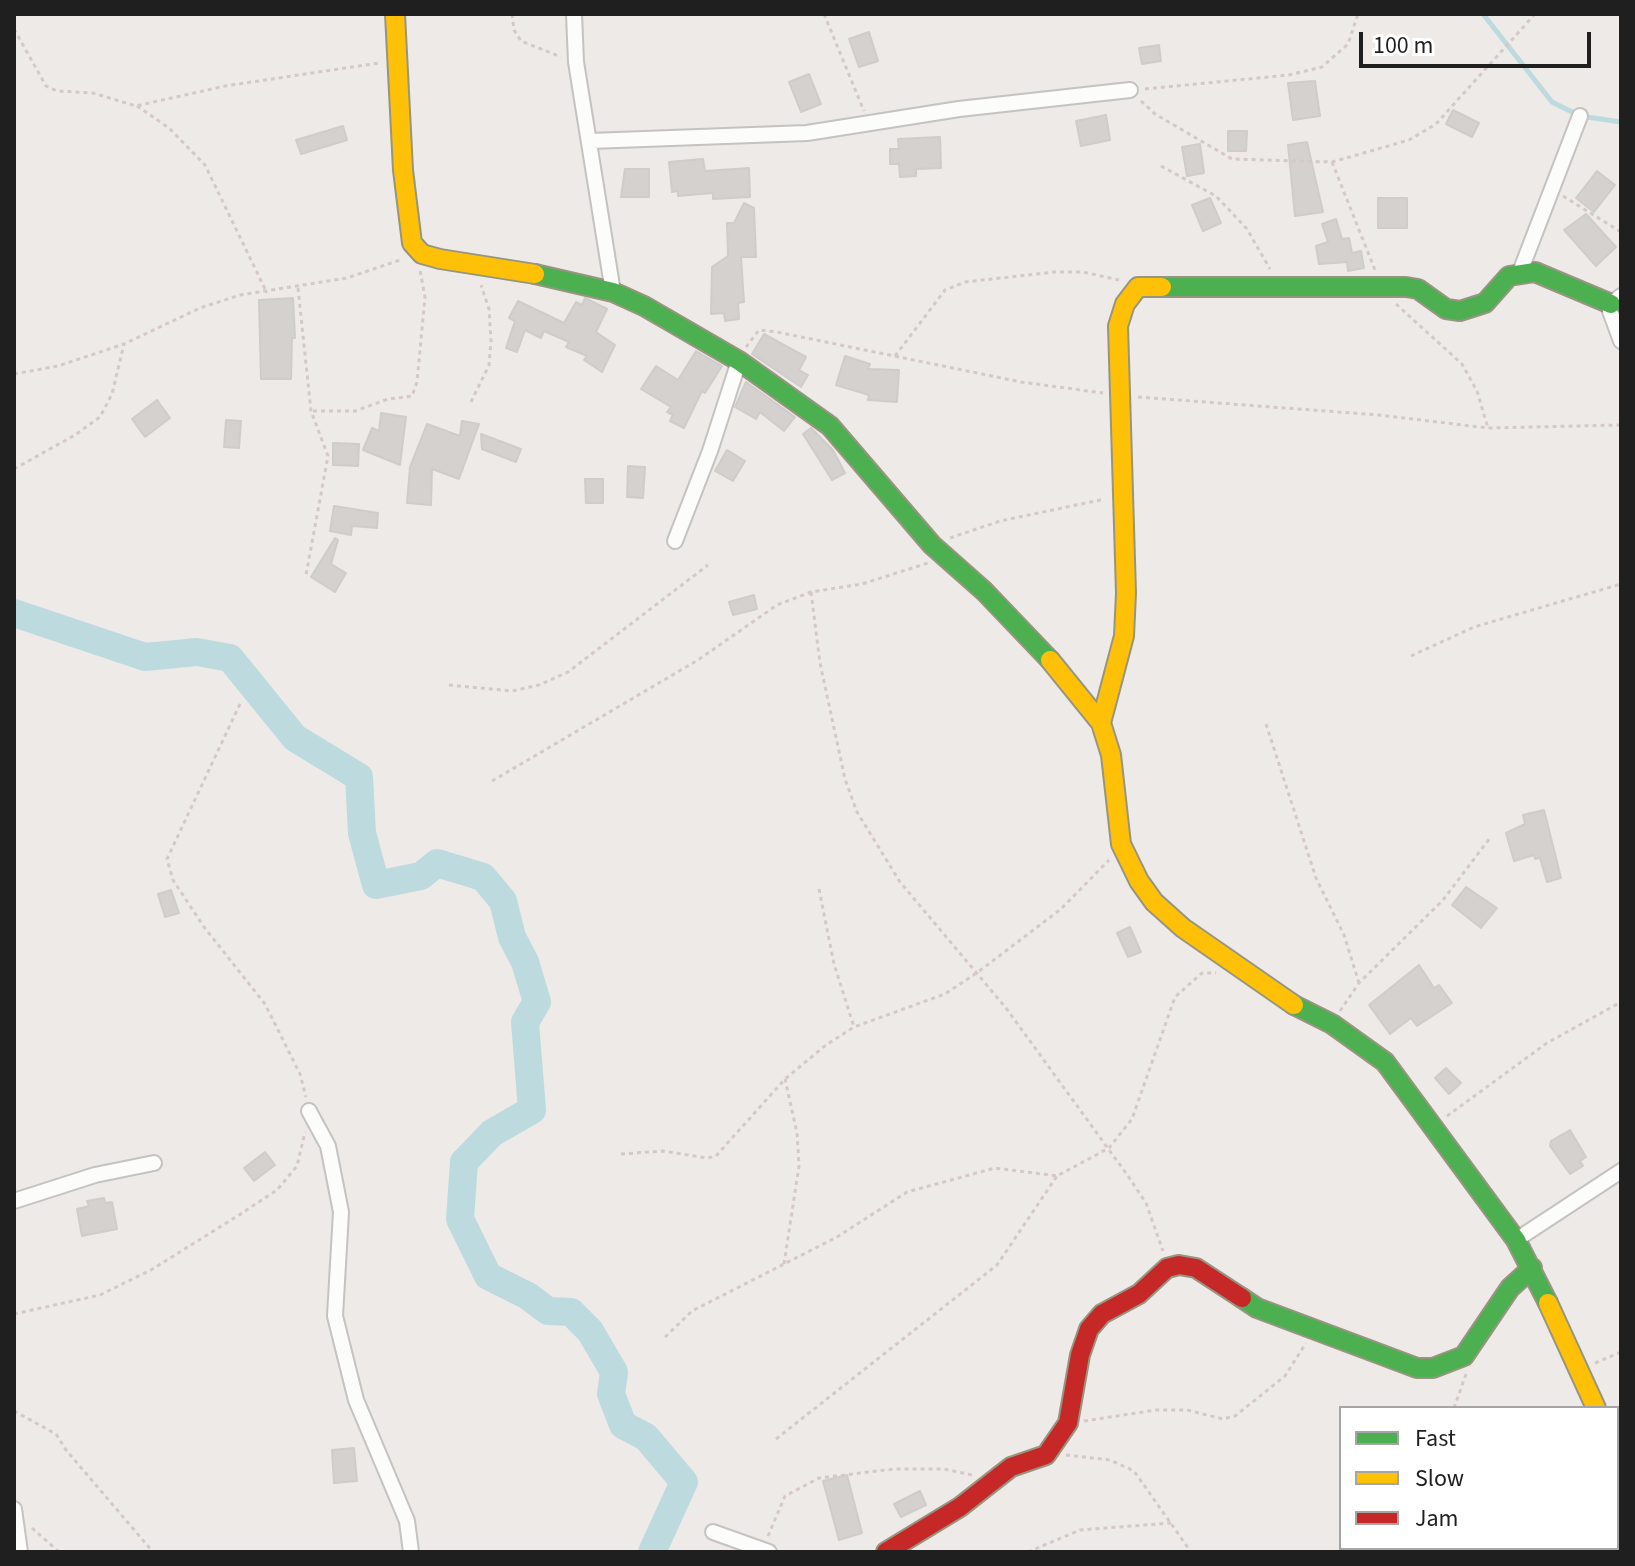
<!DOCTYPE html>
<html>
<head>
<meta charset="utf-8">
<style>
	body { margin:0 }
	#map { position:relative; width:1635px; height:1566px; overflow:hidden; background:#edeae7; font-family:"Source Sans 3",sans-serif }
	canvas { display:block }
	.frame { position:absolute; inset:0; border:16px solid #1f1f1f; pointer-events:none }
	.legend { position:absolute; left:1339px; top:1406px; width:280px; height:144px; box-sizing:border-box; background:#fff; border:2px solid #a5a5a5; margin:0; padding:10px 14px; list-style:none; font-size:24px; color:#1f1f1f }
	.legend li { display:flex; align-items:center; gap:16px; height:40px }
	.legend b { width:40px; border:2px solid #a5a5a5 }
	.scale { position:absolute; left:1359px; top:32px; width:232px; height:36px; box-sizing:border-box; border:4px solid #1f1f1f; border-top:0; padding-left:10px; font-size:24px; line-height:28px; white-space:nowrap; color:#1f1f1f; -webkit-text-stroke:6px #fff; paint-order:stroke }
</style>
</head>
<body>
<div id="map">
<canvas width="1635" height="1566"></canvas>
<div class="frame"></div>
<ul class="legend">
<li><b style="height:10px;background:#4caf50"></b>Fast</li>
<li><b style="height:10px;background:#ffc107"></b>Slow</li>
<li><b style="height:10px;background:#c62828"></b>Jam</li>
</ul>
<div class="scale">100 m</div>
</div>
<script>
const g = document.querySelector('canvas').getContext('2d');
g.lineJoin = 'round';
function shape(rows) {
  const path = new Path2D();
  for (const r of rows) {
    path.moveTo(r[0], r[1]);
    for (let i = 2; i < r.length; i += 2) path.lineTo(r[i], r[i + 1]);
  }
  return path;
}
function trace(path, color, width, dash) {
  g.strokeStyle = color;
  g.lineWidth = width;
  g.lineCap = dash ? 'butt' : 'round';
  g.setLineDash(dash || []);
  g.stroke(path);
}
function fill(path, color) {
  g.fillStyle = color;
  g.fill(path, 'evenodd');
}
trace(shape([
	[1483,14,1552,102,1580,116,1621,122]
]), '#bddbdf', 5);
trace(shape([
	[14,613,145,657,197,652,230,658,295,738,359,777,362,833,376,885,421,876,437,863,483,877,503,901,512,937,525,962,537,1002,525,1022,532,1110,492,1133,464,1162,460,1219,488,1276,528,1296,548,1311,571,1312,590,1331,614,1372,611,1394,623,1425,646,1437,684,1482,652,1552]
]), '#bddbdf', 28);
const building = shape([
	[869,32,878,61,859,67,849,39,869,32],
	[1159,45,1161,61,1142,64,1139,48,1159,45],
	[809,74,821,104,801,112,789,82,809,74],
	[1315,81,1320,116,1293,120,1288,83,1315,81],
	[1453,110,1479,123,1472,137,1446,124,1453,110],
	[1106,115,1110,140,1081,146,1076,121,1106,115],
	[343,126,347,140,301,154,296,140,343,126],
	[1228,131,1247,131,1246,151,1228,151,1228,131],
	[940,137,941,168,916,169,916,176,900,177,899,164,890,164,890,149,899,149,898,139,940,137],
	[1307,142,1323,212,1295,216,1288,145,1307,142],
	[1200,144,1204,173,1187,176,1182,147,1200,144],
	[703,159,705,171,749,168,750,197,713,199,713,193,678,196,678,191,672,192,669,162,703,159],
	[625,169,649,169,649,197,621,197,625,169],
	[1597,171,1615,185,1594,212,1576,198,1597,171],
	[1210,198,1221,223,1203,231,1192,205,1210,198],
	[1378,198,1407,198,1407,228,1378,228,1378,198],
	[744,203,754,208,756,257,741,257,744,302,738,303,739,319,725,321,724,313,711,314,712,267,728,256,727,223,734,223,744,203],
	[1586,214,1616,247,1596,266,1564,230,1586,214],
	[1336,219,1342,239,1349,238,1352,253,1361,251,1364,268,1348,271,1347,262,1319,264,1316,246,1328,242,1322,224,1336,219],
	[293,298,295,338,292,338,291,379,261,379,259,300,293,298],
	[585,298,607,309,596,332,615,345,602,372,584,360,587,356,566,347,569,342,544,331,541,338,525,330,517,352,506,348,515,321,509,318,518,301,564,323,576,302,582,305,585,298],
	[764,334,806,357,799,370,808,375,801,387,752,354,764,334],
	[696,351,722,366,705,393,702,391,684,428,670,421,673,415,667,412,671,407,641,389,656,366,678,380,696,351],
	[845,356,870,364,868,369,899,370,897,402,868,400,869,395,836,385,845,356],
	[746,382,795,417,784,431,760,412,756,419,735,407,746,382],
	[157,400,170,418,145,437,132,419,157,400],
	[381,413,406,417,400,465,363,450,372,428,379,431,381,413],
	[226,420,241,421,239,448,224,447,226,420],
	[462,421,479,424,459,479,432,469,431,505,407,503,410,467,427,424,460,436,462,421],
	[811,428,833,450,845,473,832,480,803,434,811,428],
	[481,434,521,449,516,462,482,449,481,434],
	[333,443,359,444,358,466,333,465,333,443],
	[727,450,745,461,733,481,715,471,727,450],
	[628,466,645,467,643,498,627,497,628,466],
	[585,479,603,479,603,503,586,503,585,479],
	[334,506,378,513,377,528,352,526,351,535,330,531,334,506],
	[335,538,338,540,331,564,346,573,335,592,311,577,335,538],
	[754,595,757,609,733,615,729,602,754,595],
	[1544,810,1561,878,1547,882,1540,858,1535,859,1534,855,1514,861,1506,833,1525,824,1523,815,1544,810],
	[1466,887,1497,908,1481,928,1452,905,1466,887],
	[171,890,179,913,165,917,158,894,171,890],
	[1130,927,1141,952,1128,957,1117,933,1130,927],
	[1419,965,1434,988,1439,985,1452,1003,1417,1026,1411,1018,1390,1034,1369,1005,1419,965],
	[1446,1068,1461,1083,1449,1094,1435,1078,1446,1068],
	[1570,1130,1586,1157,1580,1161,1583,1166,1570,1174,1550,1146,1551,1141,1570,1130],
	[265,1152,275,1165,254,1181,244,1168,265,1152],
	[104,1198,105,1203,112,1202,117,1229,82,1236,77,1209,89,1206,87,1201,104,1198],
	[354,1448,357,1481,334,1483,332,1450,354,1448],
	[847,1475,862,1533,839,1540,823,1481,847,1475],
	[920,1491,926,1505,901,1517,894,1504,920,1491]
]);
fill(building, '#d4d1ce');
trace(building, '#d0ccc9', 2);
const street = shape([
	[574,14,576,62,613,292],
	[590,141,807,133,959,109,1130,90],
	[1520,272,1580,116],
	[1621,296,1611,304,1610,311,1621,341],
	[675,541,710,451,739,361],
	[309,1111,328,1146,341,1212,335,1316,356,1400,407,1521,411,1552],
	[14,1201,95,1175,154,1163],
	[1516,1240,1621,1171],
	[1617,1463,1621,1481],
	[14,1509,20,1552],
	[713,1532,769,1552]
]);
const fast = shape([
	[535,274,613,292,644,306,739,361,830,426,932,545,984,591,1050,660],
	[1162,287,1406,287,1418,289,1446,309,1460,311,1485,303,1509,276,1535,272,1611,304],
	[1294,1005,1332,1024,1385,1062,1516,1240,1548,1303],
	[1242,1298,1257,1308,1417,1368,1433,1368,1464,1356,1510,1288,1532,1268]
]);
const slow = shape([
	[395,14,403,170,412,243,422,254,440,259,535,274],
	[1050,660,1101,723,1111,755,1121,844,1139,881,1154,902,1183,928,1294,1005],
	[1101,723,1124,636,1126,593,1118,326,1125,304,1138,287,1162,287],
	[1548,1303,1596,1408]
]);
const jam = shape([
	[886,1552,960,1507,1011,1467,1046,1455,1068,1423,1080,1355,1089,1329,1102,1314,1139,1294,1167,1268,1179,1265,1196,1268,1242,1298]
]);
trace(street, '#c4c3c2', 18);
trace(fast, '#979580', 22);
trace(slow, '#979580', 22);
trace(jam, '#979580', 22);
trace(shape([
	[512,14,514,30,521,41,561,57],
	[824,14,864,111],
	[14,29,46,86,57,91,93,93,136,106,225,86,379,63],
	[1145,89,1289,75,1322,67,1348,44,1358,14],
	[1141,101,1155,114,1232,159,1332,162,1409,140,1436,124,1535,14],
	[137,106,169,128,205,165,267,293],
	[1332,162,1375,270],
	[1161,166,1216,196,1247,229,1270,269],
	[1563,196,1621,232],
	[298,288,311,411,328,456,306,575],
	[1396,304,1462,364,1477,391,1488,428],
	[746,347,759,330,777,332,1021,382,1103,393],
	[895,356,945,290,965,282,1055,272,1083,272,1119,280],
	[14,374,58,366,124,344,200,308,240,295,347,278,403,259],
	[1138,397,1379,415,1488,428,1621,425],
	[471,402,489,365,491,341,489,309,481,285],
	[313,411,355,411,388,399,412,396,417,382,425,297,420,270],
	[14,469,75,435,100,417,112,394,124,344],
	[950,538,1000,521,1105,499],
	[811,592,820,663,845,779,857,812,900,882,1006,1008,1128,1176,1146,1203,1163,1251],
	[1411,656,1474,627,1621,584],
	[449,685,512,691,539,685,568,672,708,565],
	[240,704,167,859,173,880,204,927,265,1004,300,1074,306,1097],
	[1266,724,1316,878,1344,935,1359,983],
	[492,781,698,660,777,605,811,592,862,584,928,563],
	[819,889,834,964,854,1027],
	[1340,1011,1359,983,1443,900,1490,838],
	[1447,1116,1547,1043,1621,1002],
	[621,1154,663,1151,707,1158,716,1156,785,1079,826,1045,854,1027,945,994,978,972,1061,909,1109,860],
	[784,1264,799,1166,797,1133,785,1079],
	[14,1314,100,1295,151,1270,239,1215,277,1190,297,1166,305,1132],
	[665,1337,692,1311,837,1237,907,1192,995,1168,1057,1176,1109,1148,1132,1119,1175,997,1202,973,1216,973],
	[1595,1363,1621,1352],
	[1454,1408,1466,1374],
	[14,1411,56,1434,66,1450,153,1552],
	[1084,1421,1156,1410,1187,1410,1223,1419,1235,1416,1285,1376,1306,1343],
	[776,1439,997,1265,1057,1176],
	[1066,1455,1110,1460,1134,1471,1191,1552],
	[32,1528,59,1552],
	[768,1536,785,1496,819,1478,894,1469,944,1469,972,1475],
	[1028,1552,1080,1530,1171,1523],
	[1361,1552,1363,1548]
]), '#d6c8c7', 3, [4, 4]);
trace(street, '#fcfcfb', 14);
trace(fast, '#4caf50', 18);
trace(slow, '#ffc107', 18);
trace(jam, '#c62828', 18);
</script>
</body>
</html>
